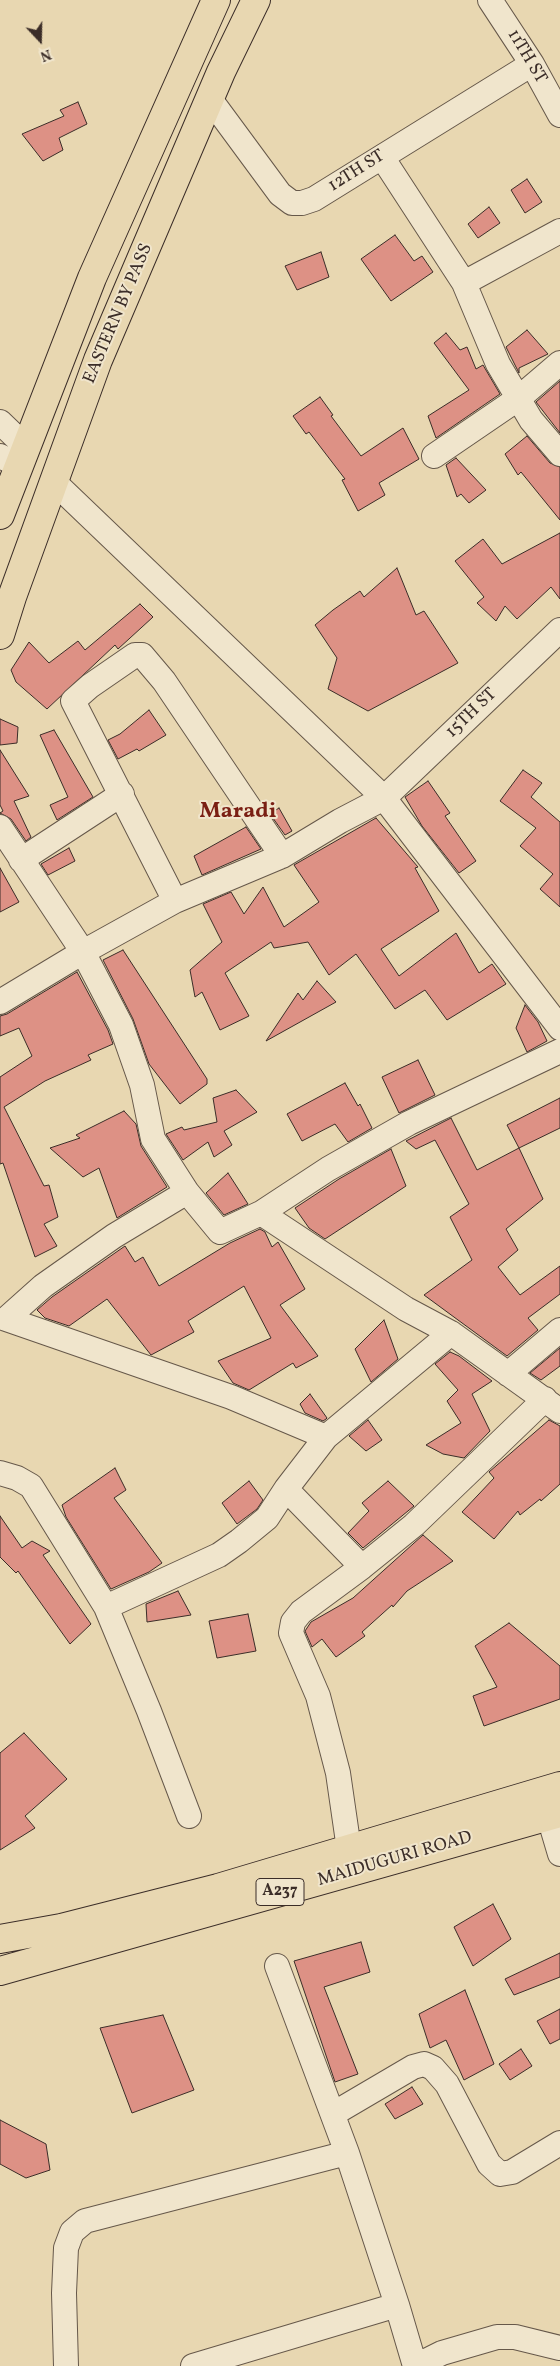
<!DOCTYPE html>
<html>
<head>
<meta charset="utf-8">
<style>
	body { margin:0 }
	#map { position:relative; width:560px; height:2366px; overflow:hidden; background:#e8d7b1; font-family:Vollkorn,serif }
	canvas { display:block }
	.north { position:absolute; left:15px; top:15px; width:50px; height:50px; -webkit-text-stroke:4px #f0e5cc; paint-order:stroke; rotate:159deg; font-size:14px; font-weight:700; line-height:20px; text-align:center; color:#3b2d28 }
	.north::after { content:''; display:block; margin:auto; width:18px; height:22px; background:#3b2d28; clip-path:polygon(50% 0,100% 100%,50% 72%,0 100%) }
</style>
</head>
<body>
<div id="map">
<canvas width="560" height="2366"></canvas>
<div class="north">N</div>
</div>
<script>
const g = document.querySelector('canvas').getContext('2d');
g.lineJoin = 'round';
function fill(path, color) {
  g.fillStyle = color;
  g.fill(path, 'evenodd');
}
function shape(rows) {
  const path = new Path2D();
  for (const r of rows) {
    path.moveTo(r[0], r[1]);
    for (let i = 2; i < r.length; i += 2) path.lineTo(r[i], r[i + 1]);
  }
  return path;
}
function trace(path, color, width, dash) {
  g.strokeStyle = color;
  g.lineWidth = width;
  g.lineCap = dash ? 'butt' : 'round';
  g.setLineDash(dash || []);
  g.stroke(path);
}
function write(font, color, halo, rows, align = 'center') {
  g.font = font + ' Vollkorn,serif';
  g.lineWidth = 4;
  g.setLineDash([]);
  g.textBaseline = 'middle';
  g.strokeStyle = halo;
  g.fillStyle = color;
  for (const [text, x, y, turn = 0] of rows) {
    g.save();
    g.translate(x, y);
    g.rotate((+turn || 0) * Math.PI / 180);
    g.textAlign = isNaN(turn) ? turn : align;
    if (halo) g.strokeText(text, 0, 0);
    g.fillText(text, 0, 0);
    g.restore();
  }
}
const building = shape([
	[78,102,87,124,59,138,63,150,43,161,22,134,64,116,60,110,78,102],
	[527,179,542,202,525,213,511,190,527,179],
	[489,207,500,223,478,238,468,224,489,207],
	[395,235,414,261,422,256,433,272,391,301,361,259,395,235],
	[321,252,329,277,297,290,285,266,321,252],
	[527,330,548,354,519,368,519,373,506,347,527,330],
	[446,333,460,350,467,347,476,369,483,365,500,394,436,438,428,416,469,390,434,343,446,333],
	[560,381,560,433,536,402,560,381],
	[320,397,333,415,331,416,361,456,403,428,419,459,379,483,385,495,358,511,342,480,345,479,309,432,306,434,293,416,320,397],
	[527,436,550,463,560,467,560,520,521,472,518,475,505,454,527,436],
	[456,458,486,490,469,503,461,494,457,497,446,465,456,458],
	[560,533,560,599,551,587,517,619,505,606,496,621,477,603,484,597,455,561,483,539,502,564,560,533],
	[397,568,416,615,424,611,458,663,368,711,328,689,337,658,315,625,333,610,360,591,364,597,397,568],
	[140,604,153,617,118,649,115,645,47,709,16,682,11,670,29,642,49,663,78,641,85,650,140,604],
	[149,710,166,735,139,751,137,749,118,759,108,740,120,734,149,710],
	[0,719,18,727,17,743,0,745,0,719],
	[54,730,93,797,57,820,50,805,68,797,40,735,54,730],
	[0,750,29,796,14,801,31,837,26,841,11,819,0,813,3,811,0,805,0,750],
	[523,770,542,783,531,797,560,822,560,907,540,889,553,874,520,846,536,828,500,801,523,770],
	[428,781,450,813,445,816,476,861,459,873,422,826,405,797,428,781],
	[279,808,292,831,285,835,270,814,279,808],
	[376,818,418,867,415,868,439,911,381,949,399,976,456,933,479,973,492,964,506,984,447,1020,425,990,395,1009,356,954,329,975,308,942,274,948,271,942,225,973,249,1016,220,1030,202,992,195,997,190,970,222,942,203,904,231,892,244,914,263,887,284,927,319,902,294,865,376,818],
	[246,827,261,849,202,875,194,856,246,827],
	[69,848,75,861,48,875,41,864,69,848],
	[0,868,19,902,0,912,0,868],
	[123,950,207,1079,207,1084,180,1104,149,1064,133,1019,103,960,123,950],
	[77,972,108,1030,113,1044,88,1055,91,1060,45,1081,4,1107,44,1186,49,1185,58,1217,44,1224,57,1246,35,1257,3,1163,0,1164,0,1077,32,1056,19,1028,0,1036,0,1016,7,1014,77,972],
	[317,981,336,1002,266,1041,298,993,303,1000,317,981],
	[525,1005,538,1022,547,1041,527,1052,516,1028,525,1005],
	[418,1060,435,1095,399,1113,382,1077,418,1060],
	[345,1083,358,1106,360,1104,372,1128,348,1142,335,1124,302,1141,287,1114,345,1083],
	[236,1090,257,1112,224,1131,232,1145,214,1157,208,1142,183,1160,166,1134,182,1127,184,1130,217,1122,213,1098,236,1090],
	[560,1098,560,1128,519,1148,507,1125,560,1098],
	[124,1111,136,1124,141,1146,167,1187,117,1218,99,1168,83,1177,50,1148,80,1138,76,1135,124,1111],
	[451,1118,477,1170,519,1148,543,1199,506,1229,518,1250,498,1267,520,1295,560,1266,560,1294,528,1318,538,1330,507,1356,424,1295,472,1260,450,1217,469,1204,435,1140,416,1149,406,1141,451,1118],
	[391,1149,406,1186,325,1239,309,1228,295,1208,339,1179,391,1149],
	[228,1173,248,1204,224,1215,206,1193,228,1173],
	[260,1229,265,1232,272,1247,278,1242,305,1289,280,1305,318,1356,296,1368,293,1363,249,1390,233,1383,218,1361,271,1338,244,1286,188,1321,194,1332,151,1355,107,1299,69,1326,45,1318,37,1310,52,1297,125,1246,135,1262,143,1257,159,1286,230,1243,260,1229],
	[384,1320,398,1359,371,1382,355,1349,384,1320],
	[560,1348,560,1366,541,1380,530,1373,560,1348],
	[450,1352,459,1356,492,1381,472,1394,490,1431,464,1458,443,1454,426,1445,461,1423,447,1401,458,1390,435,1364,450,1352],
	[310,1394,327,1418,326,1419,323,1421,305,1413,300,1404,310,1394],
	[368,1420,382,1440,366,1451,349,1436,368,1420],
	[549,1420,560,1426,560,1484,541,1501,540,1499,520,1515,518,1511,494,1539,462,1512,494,1478,489,1472,549,1420],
	[115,1468,126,1490,114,1498,162,1563,149,1572,111,1589,66,1517,62,1505,115,1468],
	[249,1481,263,1500,257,1509,237,1524,222,1503,249,1481],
	[388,1481,414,1506,363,1548,348,1533,369,1511,362,1503,388,1481],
	[0,1516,22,1548,32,1541,50,1551,43,1555,91,1624,70,1644,18,1571,16,1573,0,1557,0,1516],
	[423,1535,453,1561,407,1591,393,1607,392,1605,362,1632,365,1636,336,1657,322,1639,312,1647,305,1631,311,1622,353,1598,423,1535],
	[178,1591,191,1615,147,1622,146,1604,178,1591],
	[248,1614,256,1651,217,1658,209,1621,248,1614],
	[509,1623,560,1666,560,1699,484,1726,473,1696,497,1687,475,1646,509,1623],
	[24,1733,67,1779,25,1816,35,1828,0,1850,0,1753,24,1733],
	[493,1904,511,1939,473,1966,454,1927,493,1904],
	[361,1942,370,1972,324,1987,358,2074,335,2082,294,1961,361,1942],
	[560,1953,560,1977,514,1995,505,1979,560,1953],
	[465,1990,494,2064,464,2080,446,2040,430,2048,419,2014,465,1990],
	[560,2009,560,2039,550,2044,537,2021,560,2009],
	[163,2015,194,2090,132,2113,100,2028,163,2015],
	[521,2049,532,2066,510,2080,499,2064,521,2049],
	[412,2087,423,2104,395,2119,385,2104,412,2087],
	[0,2120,46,2144,50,2170,26,2178,0,2164,0,2120]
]);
fill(building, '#dd9185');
trace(building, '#3b2d28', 1);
const minor = shape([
	[490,0,532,64,560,115],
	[210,99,280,194,292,203,302,203,314,199,532,64],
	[382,157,464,283,498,364,531,420,560,454],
	[464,283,560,231],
	[0,422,25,446],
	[0,456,18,465],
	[434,456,519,398,560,363],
	[53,481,384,798,560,1028],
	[0,827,83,952,121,1025,142,1085,153,1139,187,1192,220,1232,261,1213,406,1309,451,1333,560,1411],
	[21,860,122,794],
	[175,901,73,701,90,686,135,655,142,655,164,681,282,856],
	[0,1002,83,952,175,901,282,856,340,821,384,798,560,630],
	[187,1192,114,1236,43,1286,6,1319,231,1397,326,1437],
	[261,1213,328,1169,409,1123,560,1051],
	[508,1374,560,1330],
	[0,1473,17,1478,31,1486,106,1607,149,1711,189,1816],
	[286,1489,362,1567],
	[106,1607,219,1555,239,1541,267,1518,286,1489,326,1437,451,1333],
	[549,1817,560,1854],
	[349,1849,338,1773,318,1696,291,1633,293,1622,301,1612,362,1567,414,1525,545,1399],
	[277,1966,347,2153,397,2305,415,2366],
	[333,2114,413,2067,424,2064,433,2068,447,2084,489,2164,500,2174,512,2172,560,2143],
	[66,2366,64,2293,66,2248,72,2232,85,2221,347,2153],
	[193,2366,397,2305],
	[416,2366,442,2353,497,2337,515,2337,560,2348]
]);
const major = shape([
	[0,515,92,278,216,0],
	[0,635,12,597,98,360,221,72,256,0]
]);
const highway = shape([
	[0,1939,61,1928,218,1888,560,1786],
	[0,1971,560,1813]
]);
trace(minor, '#66584a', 26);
trace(major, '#3b2d28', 30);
trace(highway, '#3b2d28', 30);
trace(minor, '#f0e5cc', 24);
trace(major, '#e8d7b1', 28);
trace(highway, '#e8d7b1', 28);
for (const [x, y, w] of [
	[280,1892,48]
]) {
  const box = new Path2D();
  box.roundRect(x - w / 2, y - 13.5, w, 27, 4);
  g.fillStyle = '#f0e5cc';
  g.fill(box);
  trace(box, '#3b2d28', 1);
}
write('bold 16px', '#3b2d28', null, [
	["A237",280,1892]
]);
write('18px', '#3b2d28', '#f0e5cc', [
	["11TH ST",526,57,59],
	["12TH ST",357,172,-32],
	["EASTERN BY PASS",119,314,-67],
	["15TH ST",472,714,-44],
	["MAIDUGURI ROAD",395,1860,-16]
]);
write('bold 22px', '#7a1f14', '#f0e5cc', [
	["Maradi",238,813]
]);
</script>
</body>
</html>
